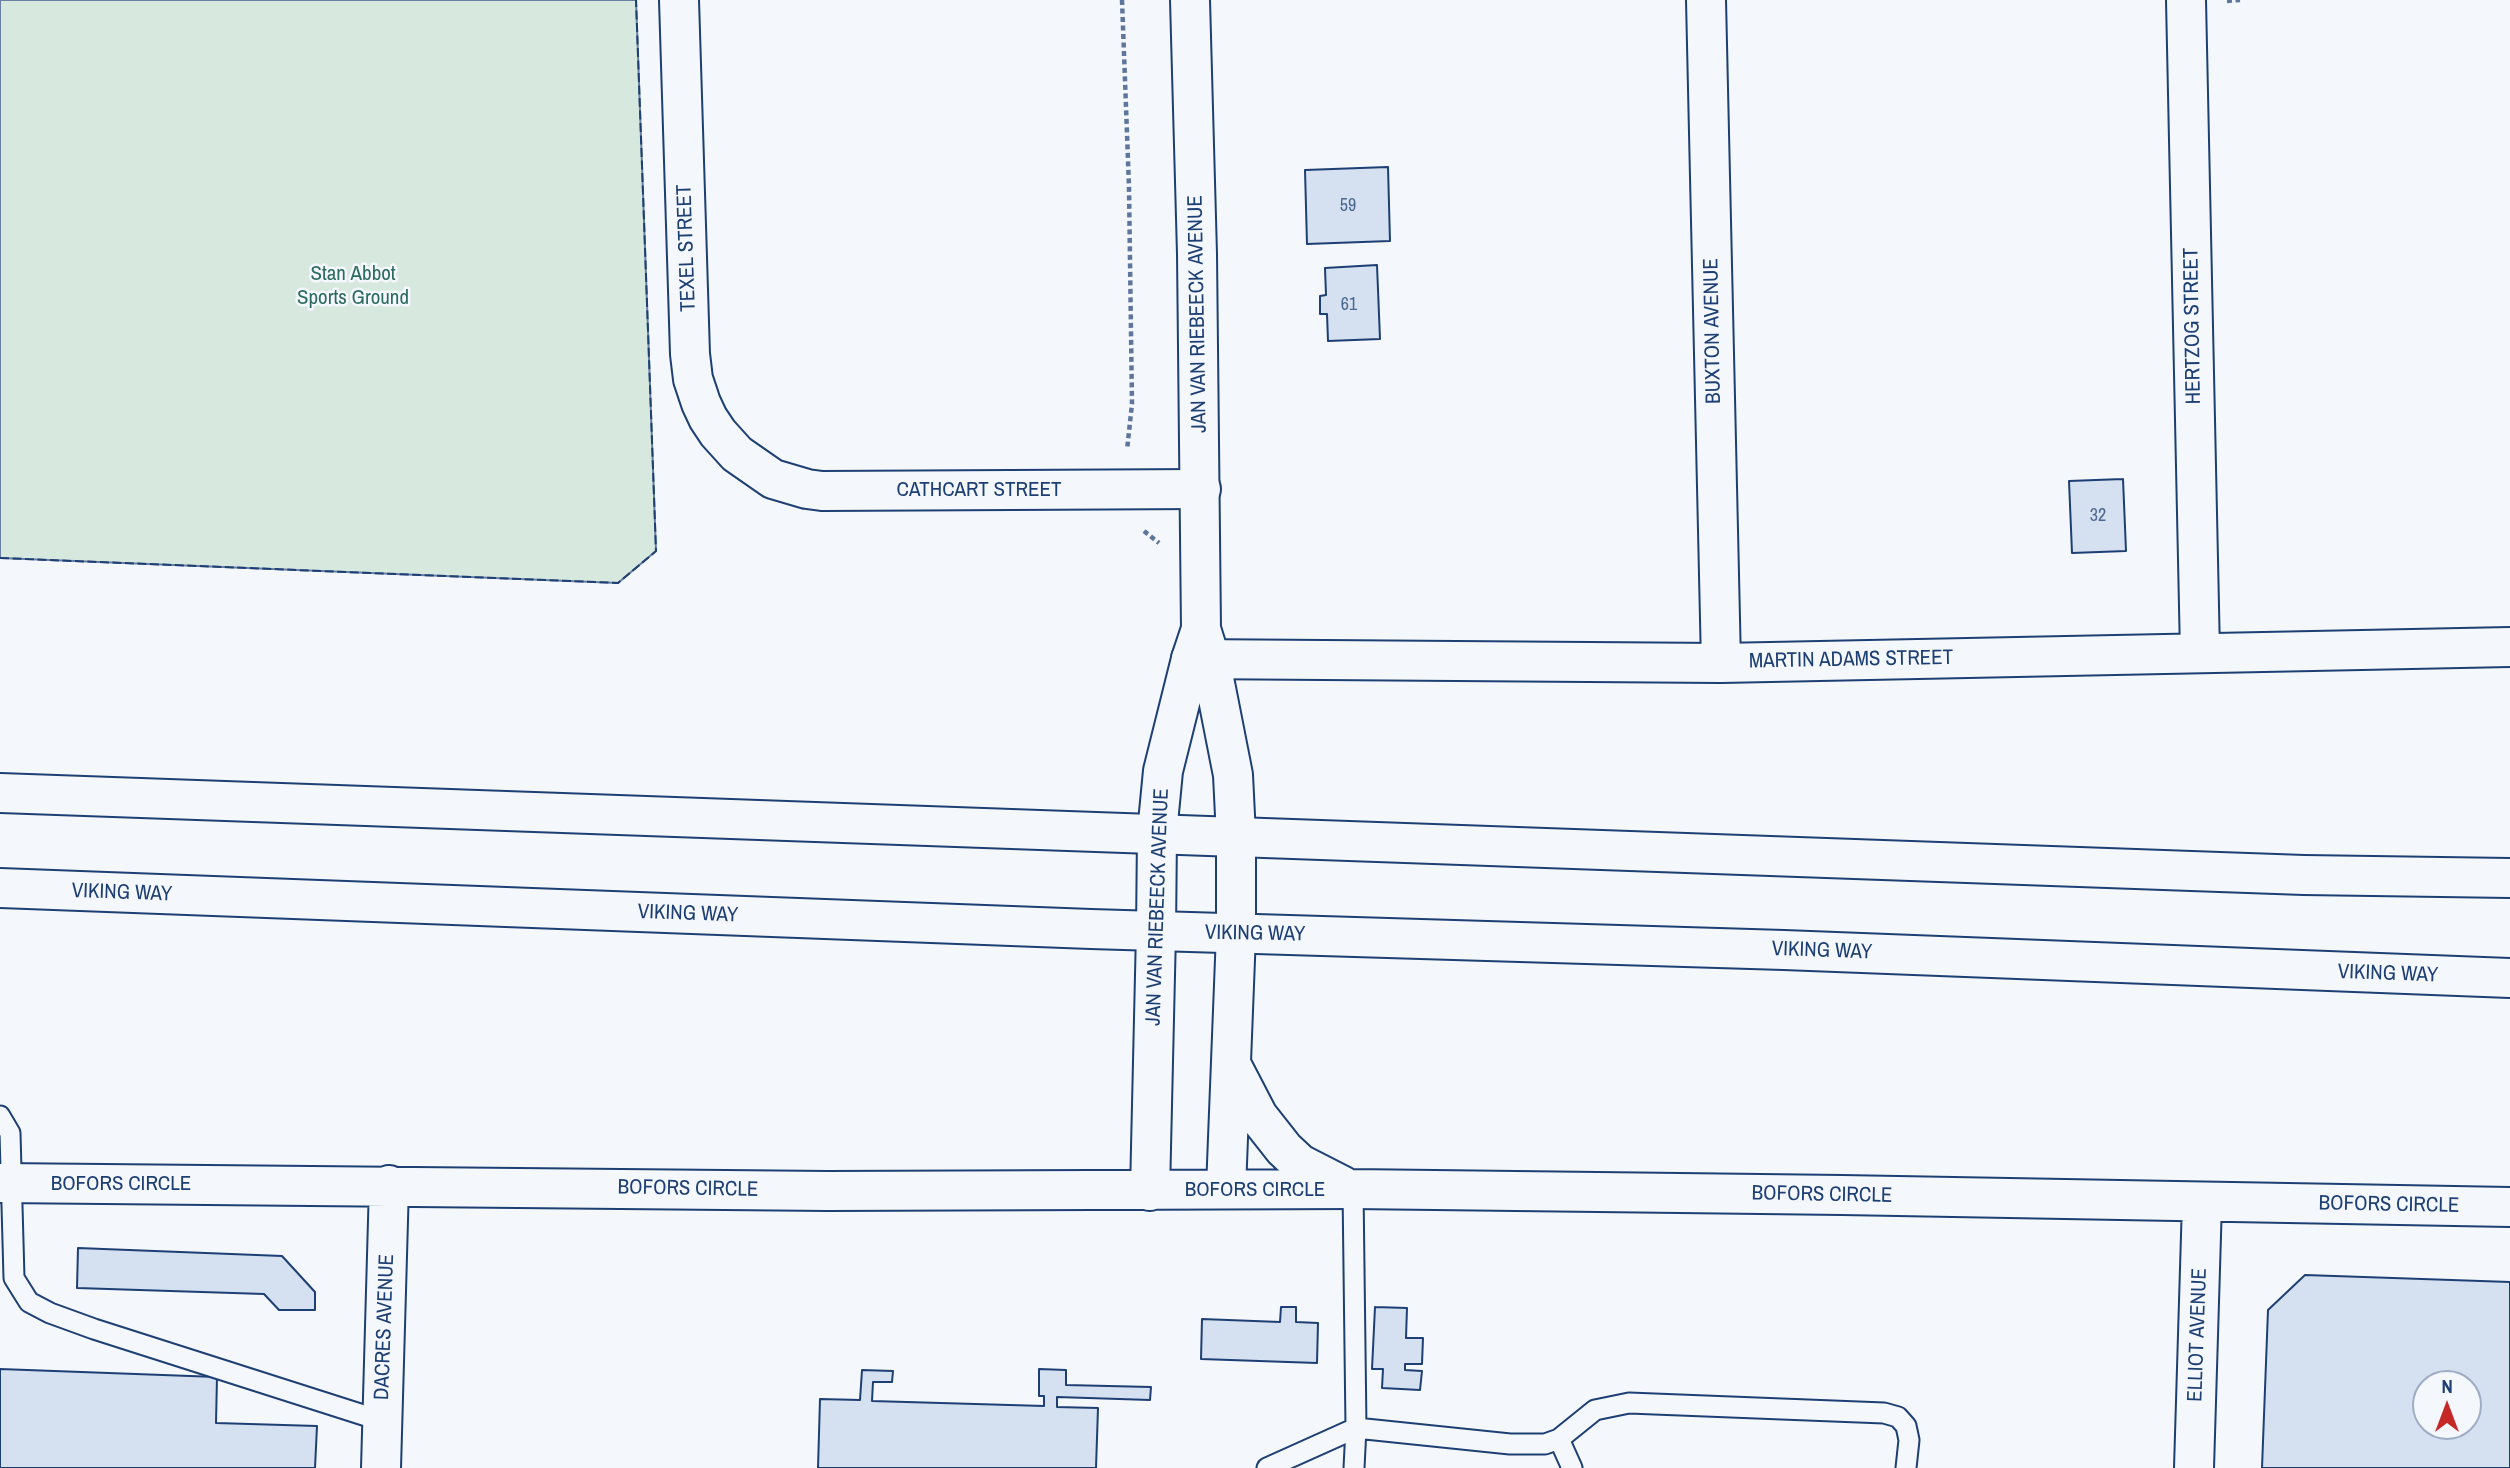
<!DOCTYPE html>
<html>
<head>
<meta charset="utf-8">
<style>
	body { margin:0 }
	#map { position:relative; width:2510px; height:1468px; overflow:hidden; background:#f4f7fb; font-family:"Archivo Narrow",sans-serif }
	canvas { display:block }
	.north { position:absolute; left:2412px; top:1370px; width:70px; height:70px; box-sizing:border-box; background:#f4f7fb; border:2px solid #9eadc5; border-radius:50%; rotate:0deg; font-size:19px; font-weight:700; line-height:28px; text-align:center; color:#1d3f73 }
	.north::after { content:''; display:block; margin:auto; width:24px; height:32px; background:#c62828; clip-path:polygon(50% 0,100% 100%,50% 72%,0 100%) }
</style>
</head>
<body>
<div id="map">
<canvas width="2510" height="1468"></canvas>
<div class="north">N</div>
</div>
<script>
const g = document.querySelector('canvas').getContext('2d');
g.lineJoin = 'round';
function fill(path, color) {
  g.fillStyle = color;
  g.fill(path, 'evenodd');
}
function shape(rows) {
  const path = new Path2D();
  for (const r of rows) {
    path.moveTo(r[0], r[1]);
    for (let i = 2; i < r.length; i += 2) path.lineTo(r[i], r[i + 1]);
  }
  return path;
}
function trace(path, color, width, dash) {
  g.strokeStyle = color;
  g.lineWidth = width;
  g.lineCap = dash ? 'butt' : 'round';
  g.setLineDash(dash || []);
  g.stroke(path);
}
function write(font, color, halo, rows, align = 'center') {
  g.font = font + ' "Archivo Narrow",sans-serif';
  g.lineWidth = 5;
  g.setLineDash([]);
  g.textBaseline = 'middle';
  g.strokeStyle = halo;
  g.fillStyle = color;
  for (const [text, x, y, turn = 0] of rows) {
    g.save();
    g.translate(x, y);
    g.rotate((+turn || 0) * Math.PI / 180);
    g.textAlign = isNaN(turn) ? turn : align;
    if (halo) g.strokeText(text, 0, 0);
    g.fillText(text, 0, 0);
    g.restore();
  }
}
const green = shape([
	[0,0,636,0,656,551,618,583,0,558,0,0]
]);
fill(green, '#d7e8df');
trace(green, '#687fa3', 2);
const building = shape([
	[1388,167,1390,241,1307,244,1305,170,1388,167],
	[1377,265,1380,339,1328,341,1327,314,1320,314,1320,296,1326,295,1325,268,1377,265],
	[2123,479,2126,551,2072,553,2069,481,2123,479],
	[78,1248,282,1256,315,1292,315,1310,279,1310,264,1294,77,1288,78,1248],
	[2305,1275,2510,1282,2510,1468,2262,1468,2268,1310,2305,1275],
	[2426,1384,2468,1384,2468,1426,2426,1426,2426,1384],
	[1281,1307,1296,1307,1296,1322,1318,1323,1317,1363,1201,1359,1202,1319,1280,1322,1281,1307],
	[1375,1307,1407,1308,1406,1338,1423,1338,1422,1364,1405,1364,1405,1370,1422,1371,1420,1390,1382,1388,1383,1369,1372,1369,1375,1307],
	[0,1369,217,1377,216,1423,317,1426,315,1468,0,1468,0,1369],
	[1039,1369,1066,1370,1066,1385,1151,1387,1150,1400,1057,1397,1057,1407,1098,1408,1096,1468,818,1468,820,1399,860,1400,862,1370,893,1371,892,1382,873,1382,872,1401,1044,1406,1044,1396,1039,1396,1039,1369]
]);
fill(building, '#d5e0f0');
trace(building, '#1d3f73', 2);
const service = shape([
	[0,1116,10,1133,14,1278,29,1302,50,1313,94,1329,382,1421],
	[1353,1189,1356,1428,1354,1468],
	[1559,1439,1572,1468],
	[1267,1468,1356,1428,1510,1444,1545,1444,1559,1439,1595,1410,1629,1403,1884,1413,1898,1417,1906,1426,1909,1440,1906,1468]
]);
const minor = shape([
	[679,0,690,354,693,379,701,403,708,418,718,433,737,454,773,479,807,489,822,491,1201,489],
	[1706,0,1721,663],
	[2186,0,2200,653],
	[1191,659,1721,663,2510,647],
	[1231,1064,1258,1116,1284,1149,1300,1164,1343,1186],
	[0,1183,828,1191,1353,1189,1842,1195,2510,1207],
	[1226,1189,1236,934],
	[1150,1191,1156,932],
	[381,1468,389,1185],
	[2194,1468,2202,1202]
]);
const tertiary = shape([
	[1190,0,1197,254,1201,629,1210,658,1233,775,1236,836,1236,934],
	[1156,932,1157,833,1163,771,1191,659,1201,629]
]);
const secondary = shape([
	[0,793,2304,875,2510,878],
	[0,888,1091,929,1784,950,2510,978]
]);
trace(service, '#1d3f73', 23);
trace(minor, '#1d3f73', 42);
trace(tertiary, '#1d3f73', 42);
trace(secondary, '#1d3f73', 42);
trace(shape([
	[1122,0,1129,187,1132,404,1127,450],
	[2227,1,2240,0],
	[1144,531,1159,543]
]), '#5e769c', 4.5, [5, 3.5]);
trace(service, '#f4f7fb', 19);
trace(minor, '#f4f7fb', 38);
trace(tertiary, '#f4f7fb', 38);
trace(secondary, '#f4f7fb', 38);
trace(shape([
	[0,558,618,583,656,551,636,0]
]), '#1d3f73', 2, [9, 3.5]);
write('18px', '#4b6792', null, [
	["59",1348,206],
	["61",1349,305],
	["32",2098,516]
]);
write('21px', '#1d3f73', '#f4f7fb', [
	["TEXEL STREET",687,248,-92],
	["JAN VAN RIEBEECK AVENUE",1198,314,-91],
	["HERTZOG STREET",2193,326,-91],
	["BUXTON AVENUE",1713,331,-91],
	["CATHCART STREET",979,490],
	["MARTIN ADAMS STREET",1851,660,-1],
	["VIKING WAY",122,893,2],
	["JAN VAN RIEBEECK AVENUE",1158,907,-88],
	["VIKING WAY",688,914,2],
	["VIKING WAY",1255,934,1],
	["VIKING WAY",1822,951,2],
	["VIKING WAY",2388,974,2],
	["BOFORS CIRCLE",121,1184],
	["BOFORS CIRCLE",688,1189,1],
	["BOFORS CIRCLE",1255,1190],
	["BOFORS CIRCLE",1822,1195,1],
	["BOFORS CIRCLE",2389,1205,1],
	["DACRES AVENUE",385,1327,-88],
	["ELLIOT AVENUE",2198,1335,-88]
]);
write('21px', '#2c6c60', '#f4f7fb', [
	["Stan Abbot",353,274],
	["Sports Ground",353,298]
]);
</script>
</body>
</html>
